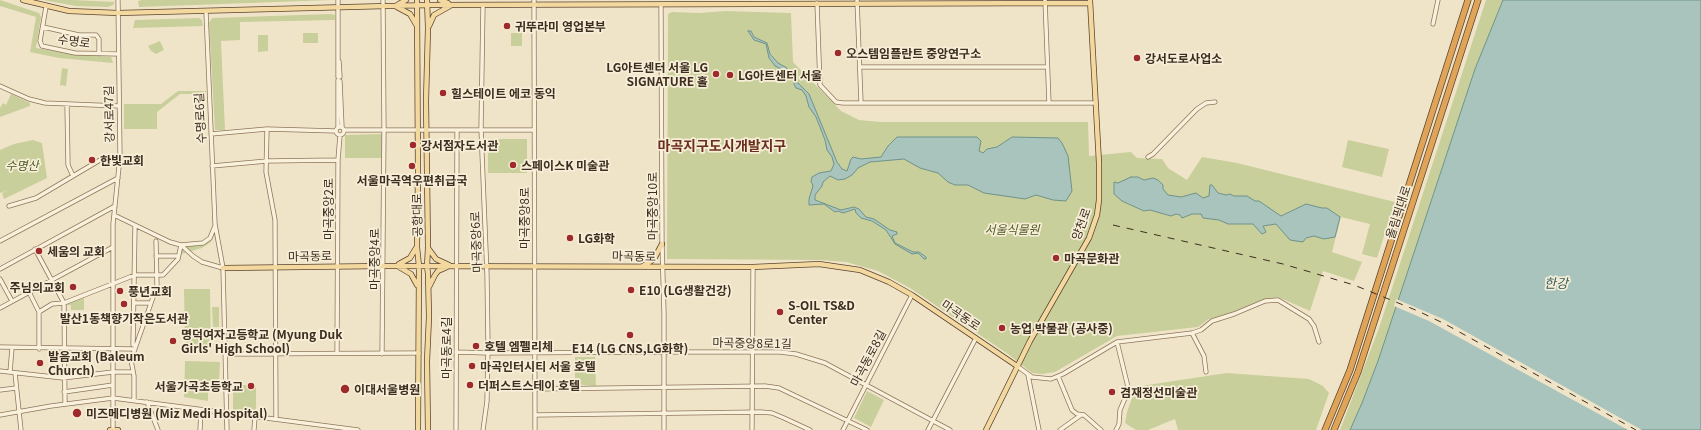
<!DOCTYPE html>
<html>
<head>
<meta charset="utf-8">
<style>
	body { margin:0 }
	canvas { display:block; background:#f0e4c8 }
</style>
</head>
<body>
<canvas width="1701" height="430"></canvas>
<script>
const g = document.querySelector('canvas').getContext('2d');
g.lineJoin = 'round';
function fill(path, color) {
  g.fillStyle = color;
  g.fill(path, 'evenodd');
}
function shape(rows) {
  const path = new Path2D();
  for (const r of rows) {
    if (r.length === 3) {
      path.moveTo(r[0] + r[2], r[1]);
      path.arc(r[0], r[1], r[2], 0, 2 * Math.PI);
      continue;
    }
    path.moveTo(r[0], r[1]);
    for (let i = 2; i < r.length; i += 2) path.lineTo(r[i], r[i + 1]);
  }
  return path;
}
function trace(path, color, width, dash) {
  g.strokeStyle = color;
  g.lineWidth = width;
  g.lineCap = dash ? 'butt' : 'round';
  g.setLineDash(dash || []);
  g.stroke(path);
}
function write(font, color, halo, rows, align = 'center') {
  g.font = font + ' Georgia,"Noto Sans KR",serif';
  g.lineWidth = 3.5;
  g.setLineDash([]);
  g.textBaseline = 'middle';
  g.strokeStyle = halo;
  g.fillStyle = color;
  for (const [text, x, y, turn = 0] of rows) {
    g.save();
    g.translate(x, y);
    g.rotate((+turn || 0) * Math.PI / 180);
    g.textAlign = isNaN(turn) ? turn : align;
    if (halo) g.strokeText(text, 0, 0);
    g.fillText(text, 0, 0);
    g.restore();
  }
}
fill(shape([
	[0,0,39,13,41,17,36,48,72,54,111,57,113,63,59,58,30,52,36,17,0,6],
	[43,0,73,0,115,2,113,5,108,7,76,6],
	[142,0,333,0,139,7,138,1],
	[1486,0,1503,0,1475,69,1378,361,1362,403,1350,430,1340,430,1379,328],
	[725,11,791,13,793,62,841,111,859,120,881,122,1088,122,1089,156,1131,152,1137,158,1162,159,1168,168,1187,180,1202,157,1237,163,1395,202,1377,258,1362,254,1370,224,1341,217,1332,252,1362,262,1354,281,1323,271,1310,311,1278,297,1250,305,1233,313,1209,319,1198,327,1117,336,1055,372,1042,374,1032,373,1008,354,910,288,878,271,846,262,820,260,667,259,668,14,672,12,700,13],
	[331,14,335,15,335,20,240,22,240,40,221,41,225,130,215,130,209,23,212,18],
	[199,18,202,20,203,26,133,28,135,20],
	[303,33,318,33,318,43,303,43],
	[511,33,522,33,522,46,511,46],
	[258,35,268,35,268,51,258,52],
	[160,41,164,50,156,54,151,51,148,46],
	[62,68,68,69,66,86,60,85],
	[178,91,206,91,206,94,180,94,157,112,157,129,124,129,124,104,161,104],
	[11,94,30,103,30,106,0,117,0,108,3,103,6,105],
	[383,134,383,158,345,158,345,135],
	[488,139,527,139,527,173,488,173],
	[33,140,42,143,47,178,4,199,2,193,9,190,0,193,0,150,14,144],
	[1348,140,1389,149,1382,177,1342,167],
	[215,235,211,242,202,248,181,254,181,251,185,246,203,244,211,240],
	[184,289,210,289,211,347,185,347],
	[84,298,84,310,71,310,71,305,66,305,66,304],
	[212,307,219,307,219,327,213,327],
	[575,357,595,357,596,386,575,384],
	[185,361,220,362,219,383,208,383,208,401,184,397],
	[1227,373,1309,379,1323,386,1329,393,1316,430,1178,430,1175,419,1148,430,1136,430,1125,423,1127,412,1135,389,1147,385],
	[233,385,256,385,256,410,233,410],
	[867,391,884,400,871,427,854,418]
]), '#c9cf9b');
const water = shape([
	[1503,0,1701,0,1701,430,1350,430,1362,403,1378,361,1475,69,1503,0],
	[748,31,751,31,754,37,767,43,770,54,778,63,787,68,786,71,775,66,769,58,766,44,754,40,748,31],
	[794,82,798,83,809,94,837,162,842,169,847,171,851,159,853,157,861,159,881,157,888,146,897,137,977,137,981,141,979,151,983,153,987,149,997,147,1012,137,1058,138,1062,143,1068,156,1072,191,1066,201,1053,200,1036,195,1025,199,984,193,968,185,955,185,948,182,938,173,920,168,904,159,870,162,858,168,852,175,845,179,838,180,830,176,823,182,822,186,815,195,815,200,841,210,854,207,859,209,866,217,874,219,890,230,897,232,897,234,892,236,895,243,913,252,919,252,926,257,926,259,924,259,918,253,912,254,895,244,886,230,872,221,861,218,856,213,855,209,843,213,838,211,835,212,824,204,809,205,809,199,813,186,811,181,812,177,819,173,831,171,834,164,832,157,827,150,825,140,816,117,809,107,806,96,802,90,796,88,794,84,794,82],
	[1131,177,1138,177,1144,180,1153,178,1158,180,1163,185,1163,189,1168,195,1181,197,1196,193,1203,198,1209,196,1210,185,1212,185,1218,193,1226,195,1230,194,1234,196,1247,196,1255,201,1259,201,1281,216,1306,204,1322,208,1327,208,1340,217,1335,237,1324,239,1314,236,1306,238,1303,242,1290,240,1276,224,1263,226,1266,232,1262,234,1253,224,1228,224,1219,220,1203,218,1201,214,1192,214,1182,218,1180,215,1176,214,1171,216,1150,210,1144,211,1122,201,1114,194,1114,182,1118,183,1131,177]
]);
fill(water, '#a9c4bc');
trace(water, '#6f938a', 1);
fill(shape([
	[1396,299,1443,319,1642,430,1628,430,1429,321,1394,306]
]), '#f0e4c8');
const minor = shape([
	[534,0,535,430],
	[857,0,861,102],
	[1045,0,1049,103],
	[817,3,820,85,836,102,843,103,1096,103],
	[483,5,481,129,487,275,488,346,487,401,483,430],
	[661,5,662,244,664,313,664,430],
	[46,7,40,41,42,46,75,53,118,54],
	[206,12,215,224,223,268,227,430],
	[1433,24,1438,0],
	[43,27,79,35,96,35,99,39,99,54],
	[339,61,340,77],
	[860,67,1047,67],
	[338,77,338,0],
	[338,80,338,127],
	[340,81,342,127],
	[0,86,29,99,45,103,119,106],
	[67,105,68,165,73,176],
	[340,131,4],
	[267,129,266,172,275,220,276,419],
	[344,130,534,130],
	[211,134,267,129,336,131],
	[1148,157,1153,154,1197,109,1206,103,1215,102],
	[212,166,267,161,338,160],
	[9,206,36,198,100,160,120,157],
	[114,215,170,242,181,245,203,243,210,238,215,226],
	[0,241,118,178],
	[35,249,64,303,65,404],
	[156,256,178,256],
	[0,269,115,206],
	[0,279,12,301],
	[29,292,39,312,39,349],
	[134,303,151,303],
	[0,308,113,247],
	[39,312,52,304,64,303,135,275,163,275,178,259,181,245,193,256,202,262,223,268],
	[1192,333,1204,356,1206,372],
	[133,345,135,226],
	[0,347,134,349],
	[456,352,488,353,663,352,780,352,796,354,825,363,950,430],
	[337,353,338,160,340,135],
	[226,354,419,353],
	[382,354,384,129,383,0],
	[1017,366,1032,377,1051,379,1063,374,1117,342,1192,333,1201,330,1212,321,1234,314,1265,301,1278,300,1309,319,1314,326,1319,342],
	[0,371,63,378,113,372,133,372],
	[10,372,12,348],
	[15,373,21,430],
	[1028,375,1039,430],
	[1058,376,1072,410,1077,414,1084,415,1101,430],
	[535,389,765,386,779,388,867,430],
	[0,390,16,388],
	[64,392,113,385],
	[134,400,134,376,131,360,157,286,156,241],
	[147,402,158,430],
	[0,415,51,406,113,398,358,430],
	[535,415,761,412,772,413,784,418,810,430],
	[113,430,113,224,120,157,118,0],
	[200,430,201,410],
	[254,430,255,417],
	[456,430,457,130],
	[752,430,753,267],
	[843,430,912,295],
	[928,430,976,338],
	[1060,430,1081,415],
	[1116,430,1119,424,1120,410,1126,396,1128,387,1117,342]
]);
const major = shape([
	[23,0,69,11,118,13,426,5,1090,3],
	[417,0,418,174,417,247,419,266,418,430],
	[427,0,428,28,426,101,428,248,427,266,428,274,429,317,427,361,428,430],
	[440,0,448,3],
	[397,5,406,0],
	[397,7,410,14,417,26],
	[429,26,434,15,450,6],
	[428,248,436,259,449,265],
	[399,264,410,258,416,248],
	[643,266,654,259,662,244],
	[399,267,411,274,417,285],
	[223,268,384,266,753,267,819,264,860,270,889,282,912,295,1017,366],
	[429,287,435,275,438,271,447,267],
	[110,430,118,430],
	[986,430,1030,341,1089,238,1097,215,1099,200,1099,163,1090,0]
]);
const highway = shape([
	[1325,430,1350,370,1468,0],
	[1334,430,1358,372,1478,0]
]);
trace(minor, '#8d765c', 5);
trace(major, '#5b4430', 6);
trace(highway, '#5b4430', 7);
trace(minor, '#faf1dc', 3.5);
trace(major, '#f3d9a0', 4.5);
trace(highway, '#e0a458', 5.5);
trace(shape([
	[1113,225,1283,264,1354,285,1418,311,1445,324,1636,430]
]), '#3d2e20', 1, [7, 7]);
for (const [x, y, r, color] of [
	[507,26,4,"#9e2a2b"],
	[838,53,4,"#9e2a2b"],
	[1137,58,4,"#9e2a2b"],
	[716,74,4,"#9e2a2b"],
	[730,75,4,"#9e2a2b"],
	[443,93,4,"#9e2a2b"],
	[413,145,4,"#9e2a2b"],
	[92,160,4,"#9e2a2b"],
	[513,165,4,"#9e2a2b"],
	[412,166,4,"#9e2a2b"],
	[570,238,4,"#9e2a2b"],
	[39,251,4,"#9e2a2b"],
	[1056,258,4,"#9e2a2b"],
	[73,287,4,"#9e2a2b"],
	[631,290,4,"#9e2a2b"],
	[120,291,4,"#9e2a2b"],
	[124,304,4,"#9e2a2b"],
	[780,312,4,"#9e2a2b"],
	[1002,328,4,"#9e2a2b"],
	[630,335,4,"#9e2a2b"],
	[173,341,4,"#9e2a2b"],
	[476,346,4,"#9e2a2b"],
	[40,363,4,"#9e2a2b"],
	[472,366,4,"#9e2a2b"],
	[470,385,4,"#9e2a2b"],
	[251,386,4,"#9e2a2b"],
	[345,389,5,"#9e2a2b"],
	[1112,392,4,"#9e2a2b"],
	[77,413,5,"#9e2a2b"]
]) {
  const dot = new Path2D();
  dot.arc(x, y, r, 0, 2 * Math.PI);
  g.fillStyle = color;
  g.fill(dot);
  trace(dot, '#f7eed8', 1.5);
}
write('bold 12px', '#3d2e20', '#f7eed8', [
	["귀뚜라미 영업본부",515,26],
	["오스템임플란트 중앙연구소",846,53],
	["강서도로사업소",1145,58],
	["LG아트센터 서울 LG",708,67,"right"],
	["SIGNATURE 홀",708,81,"right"],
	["LG아트센터 서울",738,75],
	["힐스테이트 에코 동익",451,93],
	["강서점자도서관",421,145],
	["한빛교회",100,160],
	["스페이스K 미술관",521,165],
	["서울마곡역우편취급국",412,180,"center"],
	["LG화학",578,238],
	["세움의 교회",47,251],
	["마곡문화관",1064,258],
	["주님의교회",65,287,"right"],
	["E10 (LG생활건강)",639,290],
	["풍년교회",128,291],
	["S-OIL TS&D",788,305],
	["Center",788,319],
	["발산1동책향기작은도서관",124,318,"center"],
	["농업 박물관 (공사중)",1010,328],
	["명덕여자고등학교 (Myung Duk",181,334],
	["Girls' High School)",181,348],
	["호텔 엠펠리체",484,346],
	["E14 (LG CNS,LG화학)",630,348,"center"],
	["발음교회 (Baleum",48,356],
	["Church)",48,370],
	["마곡인터시티 서울 호텔",480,366],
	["더퍼스트스테이 호텔",478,385],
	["서울가곡초등학교",243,386,"right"],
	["이대서울병원",354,389],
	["겸재정선미술관",1120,392],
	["미즈메디병원 (Miz Medi Hospital)",86,413]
], 'left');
write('12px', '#3d2e20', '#f7eed8', [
	["수명로",74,41,8],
	["강서로47길",109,114,-91],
	["수명로6길",200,118,-93],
	["마곡중앙10로",652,206,-90],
	["마곡중앙2로",328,209,-90],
	["올림픽대로",1398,212,-72],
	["공항대로",417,215,-91],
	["마곡중앙8로",524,218,-90],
	["양천로",1081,224,-70],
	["마곡중앙6로",476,242,-92],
	["마곡동로",310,256,-1],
	["마곡동로",634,256,1],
	["마곡중앙4로",374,259,-90],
	["마곡동로",961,315,34],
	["마곡중앙8로1길",752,343,1],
	["마곡동로4길",446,348,-90],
	["마곡동로8길",868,358,-62]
]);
write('italic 12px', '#4d5a26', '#f7eed8', [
	["수명산",22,165],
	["서울식물원",1012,229]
]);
write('italic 13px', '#2f5d5a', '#f7eed8', [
	["한강",1556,283]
]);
write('bold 14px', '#6b2e1e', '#f7eed8', [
	["마곡지구도시개발지구",722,146]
]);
</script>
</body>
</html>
